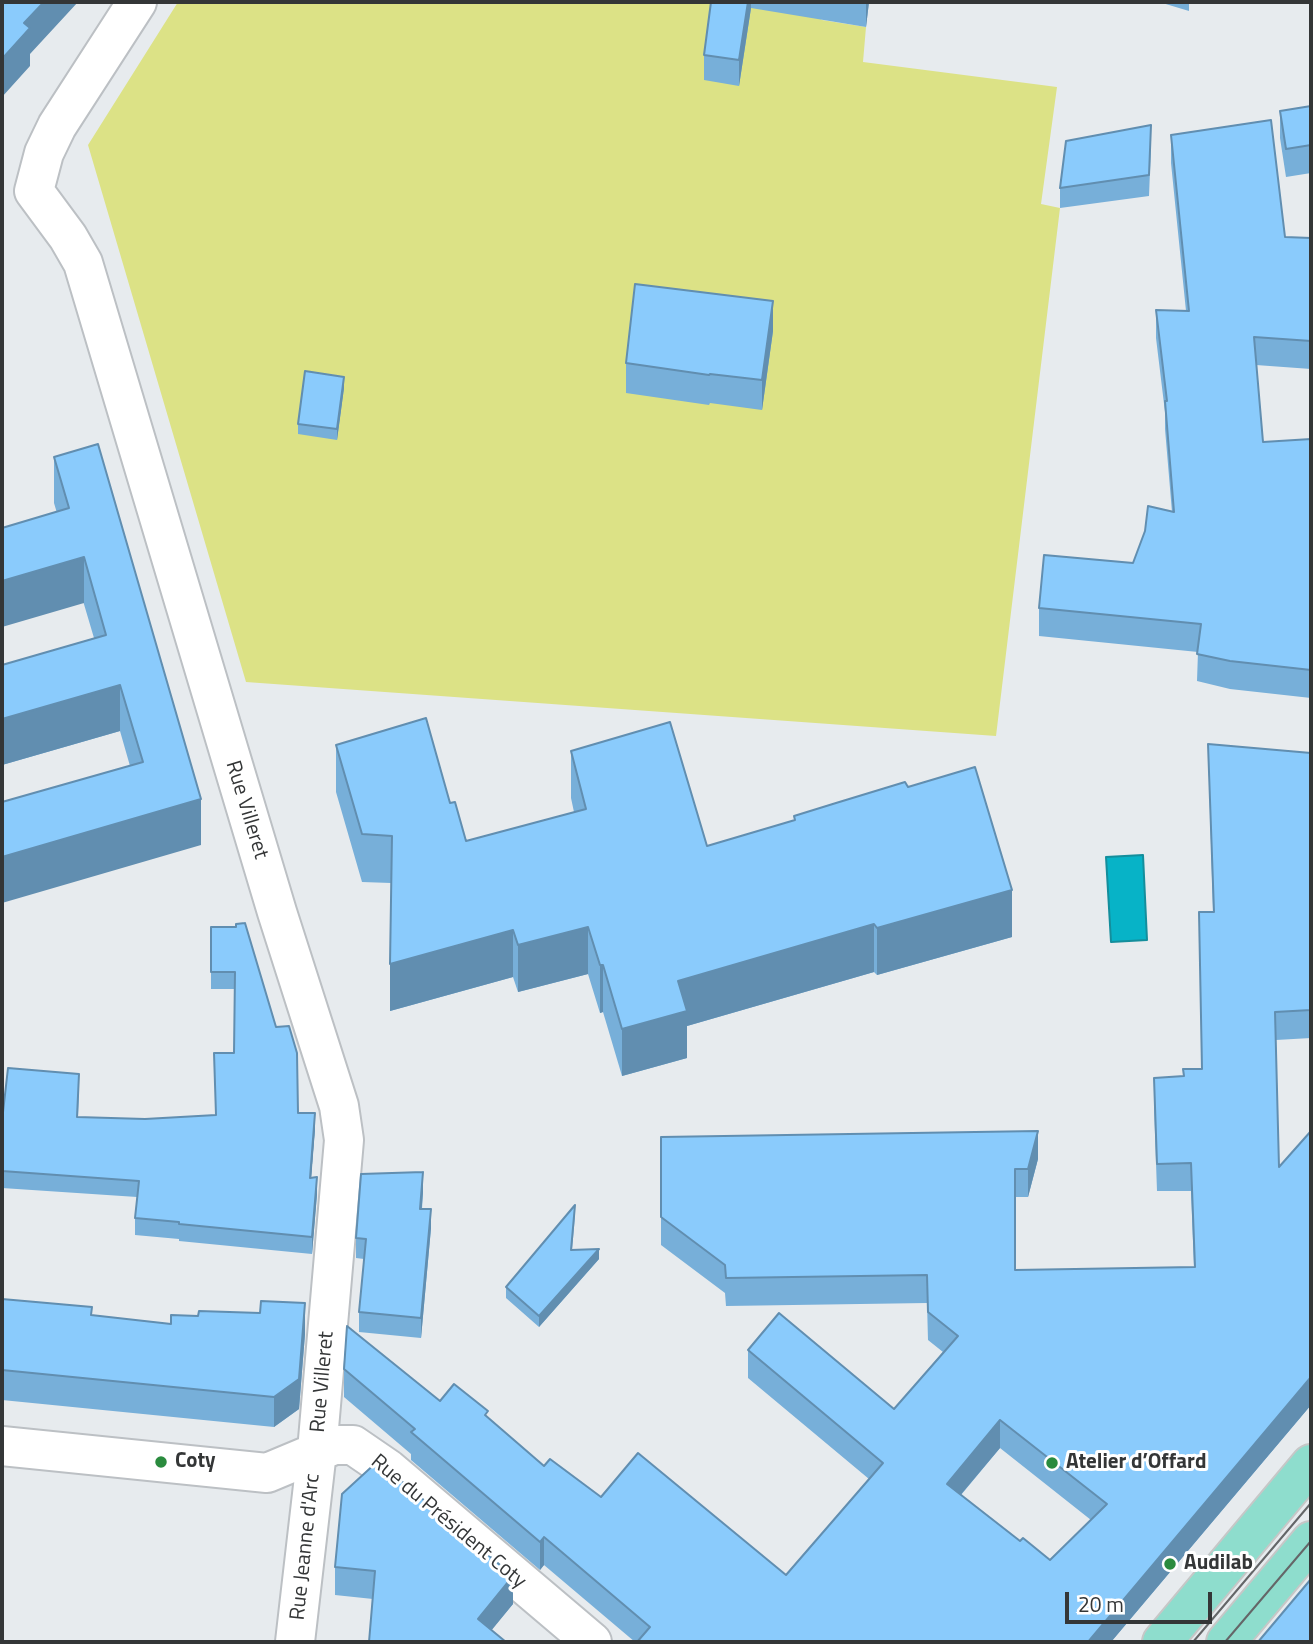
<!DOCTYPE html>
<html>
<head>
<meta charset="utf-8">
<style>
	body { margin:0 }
	#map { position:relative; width:1313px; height:1644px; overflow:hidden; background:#e7ebee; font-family:"Titillium Web",sans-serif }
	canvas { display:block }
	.frame { position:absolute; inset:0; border:4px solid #343637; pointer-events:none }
	.scale { position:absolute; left:1065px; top:1592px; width:147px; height:32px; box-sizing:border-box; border:4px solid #343637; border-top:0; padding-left:9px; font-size:21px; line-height:24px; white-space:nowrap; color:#343637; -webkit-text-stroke:5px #fff; paint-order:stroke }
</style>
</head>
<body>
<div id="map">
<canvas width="1313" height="1644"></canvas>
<div class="frame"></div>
<div class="scale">20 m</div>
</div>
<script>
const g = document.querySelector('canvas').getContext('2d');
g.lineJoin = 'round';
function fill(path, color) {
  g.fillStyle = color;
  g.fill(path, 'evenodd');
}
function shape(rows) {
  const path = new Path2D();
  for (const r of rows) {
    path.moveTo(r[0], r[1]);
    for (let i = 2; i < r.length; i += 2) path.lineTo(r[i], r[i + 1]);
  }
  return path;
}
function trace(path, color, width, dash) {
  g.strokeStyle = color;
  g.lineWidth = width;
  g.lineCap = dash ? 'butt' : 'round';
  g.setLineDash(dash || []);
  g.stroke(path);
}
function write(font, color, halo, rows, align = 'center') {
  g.font = font + ' "Titillium Web",sans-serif';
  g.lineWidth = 6;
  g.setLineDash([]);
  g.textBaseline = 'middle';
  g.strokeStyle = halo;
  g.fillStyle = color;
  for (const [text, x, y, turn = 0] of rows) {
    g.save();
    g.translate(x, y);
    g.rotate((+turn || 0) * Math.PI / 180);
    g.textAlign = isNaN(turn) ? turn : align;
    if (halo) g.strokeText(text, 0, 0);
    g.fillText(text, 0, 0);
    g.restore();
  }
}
fill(shape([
	[178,2,714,2,816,15,822,20,866,27,863,62,1057,87,1041,204,1060,208,996,736,246,682,88,145]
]), '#dce286');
const water = shape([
	[1143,855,1147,940,1111,942,1106,857,1143,855]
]);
fill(water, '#07b3c7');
trace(water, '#148e9c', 2);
const minor = shape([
	[34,191,68,237,83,263,277,912,339,1106,344,1140,317,1451,295,1642],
	[34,191,44,153,57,126,137,2],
	[2,1446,267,1473,334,1445,353,1445,388,1469,592,1642]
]);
const primary = shape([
	[1162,1642,1311,1464],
	[1226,1642,1311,1541]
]);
trace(minor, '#bcc0c4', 42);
trace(primary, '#c6c7c7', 42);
trace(minor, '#fff', 38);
trace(primary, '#8eddcd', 38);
trace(shape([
	[1193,1642,1311,1503],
	[1225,1642,1311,1541]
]), '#646668', 2);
fill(shape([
	[711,2,869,2,866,27,751,8,739,86,704,80,704,55],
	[1159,2,1189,2,1189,11],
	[1311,106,1311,173,1286,177,1280,138,1280,111],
	[1171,135,1285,237,1311,238,1311,369,1256,365,1263,442,1311,439,1311,698,1230,689,1197,681,1198,652,1039,636,1039,608,1133,563,1172,512,1165,429,1165,412,1156,338,1156,310,1186,311,1171,163],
	[1151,146,1149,196,1060,208,1060,188],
	[773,331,762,410,710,403,709,405,626,393,626,363],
	[344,388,337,440,298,434,298,424],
	[54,457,201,845,130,766,120,731,2,765,2,665,94,638,54,503],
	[1208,744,1311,753,1311,1038,1276,1040,1279,1167,1311,1131,1311,1405,1111,1642,635,1642,544,1565,540,1570,411,1460,411,1454,344,1397,344,1369,488,1418,544,1466,601,1497,786,1575,869,1479,748,1378,748,1350,894,1409,943,1352,928,1340,927,1303,726,1306,725,1293,661,1245,661,1137,1038,1159,1028,1197,1015,1197,1015,1270,1194,1267,1191,1191,1157,1191,1154,1106,1154,1078,1183,1076,1183,1069,1202,1069,1199,912,1213,912],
	[1000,1448,1091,1520,1050,1560,1020,1541,961,1495],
	[336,745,450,803,466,841,574,812,571,798,571,751,707,846,794,821,794,816,908,787,1012,937,877,975,874,972,687,1026,687,1058,622,1076,603,1012,600,1013,588,974,518,992,513,977,390,1011,391,883,362,882,336,792],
	[211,927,236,927,298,1113,315,1129,311,1177,317,1194,312,1254,179,1241,179,1239,135,1235,135,1218,137,1197,2,1188,2,1121,79,1091,78,1117,145,1119,215,1115,234,1053,235,989,211,989],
	[423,1192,422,1209,431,1228,421,1338,359,1332,359,1312,364,1259,356,1258,356,1238],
	[575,1216,572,1250,599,1259,539,1327,506,1298,506,1287],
	[2,1299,92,1315,171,1324,305,1334,299,1409,274,1427,2,1400],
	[342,1494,513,1604,491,1630,373,1599,335,1595,335,1567]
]), '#77afd9');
fill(shape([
	[44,2,78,2,30,54,30,66,2,97,2,59,24,23],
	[748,2,751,2,751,8,739,86,739,60],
	[866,2,869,2,866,27],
	[773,301,773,331,762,410,762,380],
	[344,377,344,388,337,440,337,429],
	[84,557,84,603,2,627,2,581],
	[120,685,120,731,2,765,2,719],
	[201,799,201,845,2,903,2,857],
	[1012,890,1012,937,877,975,877,928],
	[874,924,874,972,687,1026,687,1058,622,1076,622,1029,678,981],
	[588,927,588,974,518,992,518,945],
	[513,930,513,977,390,1011,390,964],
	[600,965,603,965,603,1012,600,1013],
	[315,1113,315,1129,310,1194,310,1178],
	[1038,1131,1038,1159,1028,1197,1028,1169],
	[423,1172,423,1192,420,1229,420,1209],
	[317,1177,317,1194,312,1254,312,1237],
	[431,1209,431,1228,421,1338,421,1318],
	[599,1249,599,1259,539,1327,539,1316],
	[305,1303,305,1334,299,1409,274,1427,274,1397],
	[1311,1377,1311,1405,1111,1642,1088,1642],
	[1000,1420,1000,1448,947,1511,947,1484],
	[544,1537,544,1565,540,1570,540,1542],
	[513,1576,513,1604,482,1642,478,1619]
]), '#618eb0');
const building = shape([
	[2,2,44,2,24,23,30,28,2,59,2,2],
	[711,2,748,2,739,60,704,55,711,2],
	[1311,106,1311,145,1286,149,1280,111,1311,106],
	[1271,120,1285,237,1311,238,1311,341,1254,337,1263,442,1311,439,1311,670,1230,661,1197,654,1201,624,1039,608,1044,555,1133,563,1145,531,1148,506,1174,512,1165,401,1167,401,1156,310,1189,311,1171,135,1271,120],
	[1151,125,1149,175,1060,188,1066,141,1151,125],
	[635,284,773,301,762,380,710,374,709,375,626,363,635,284],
	[305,371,344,377,337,429,298,424,305,371],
	[98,444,201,799,2,857,2,802,143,762,120,685,2,719,2,665,106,635,84,557,2,581,2,528,69,508,54,457,98,444],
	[426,718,450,803,455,802,466,841,586,809,571,751,670,722,707,846,795,820,794,816,836,803,905,782,908,787,975,767,1012,890,877,928,874,924,678,981,687,1011,622,1029,603,965,600,965,588,927,518,945,513,930,390,964,392,836,362,834,336,745,426,718],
	[1208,744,1311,753,1311,1010,1275,1012,1279,1167,1311,1131,1311,1377,1088,1642,637,1642,650,1627,544,1537,540,1542,411,1432,415,1429,344,1369,347,1326,440,1401,454,1384,488,1411,485,1415,544,1466,550,1459,601,1497,638,1453,786,1575,883,1463,748,1350,779,1313,894,1409,958,1336,928,1312,927,1275,726,1278,725,1265,661,1217,661,1137,1038,1131,1028,1169,1015,1169,1015,1270,1195,1267,1191,1163,1157,1164,1154,1078,1184,1076,1183,1069,1202,1069,1199,912,1214,912,1208,744],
	[1000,1420,1107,1504,1050,1560,1023,1538,1020,1541,947,1484,1000,1420],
	[245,923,276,1027,289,1026,297,1053,298,1113,315,1113,310,1178,317,1177,312,1237,179,1224,179,1222,135,1218,139,1181,2,1171,2,1121,8,1068,79,1074,77,1117,145,1119,216,1115,214,1053,234,1053,235,972,211,972,211,927,236,927,236,924,245,923],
	[423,1172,420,1209,431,1209,421,1318,359,1312,366,1239,356,1238,361,1174,423,1172],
	[575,1205,571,1250,599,1249,539,1316,506,1287,575,1205],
	[2,1299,92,1307,91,1315,171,1324,171,1315,198,1316,199,1311,260,1313,261,1301,305,1303,299,1379,274,1397,2,1370,2,1299],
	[378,1461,513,1576,478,1619,506,1642,369,1642,375,1571,335,1567,342,1494,378,1461],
	[1311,1579,1311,1642,1258,1642,1311,1579]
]);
fill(building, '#8acbfc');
trace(building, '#618eb0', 2);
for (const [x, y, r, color] of [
	[161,1462,7,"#2a8b3e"],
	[1052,1463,7,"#2a8b3e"],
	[1170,1564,7,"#2a8b3e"]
]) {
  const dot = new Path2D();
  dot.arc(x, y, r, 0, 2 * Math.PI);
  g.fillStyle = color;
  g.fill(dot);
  trace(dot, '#fff', 2.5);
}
write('21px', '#343637', '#fff', [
	["Rue Villeret",246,810,73],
	["Rue Villeret",323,1382,-85],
	["Rue du Président Coty",448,1522,40],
	["Rue Jeanne d'Arc",306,1547,-84]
]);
write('bold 21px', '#343637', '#fff', [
	["Coty",175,1462],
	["Atelier d’Offard",1066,1463],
	["Audilab",1184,1564]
], 'left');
</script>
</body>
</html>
